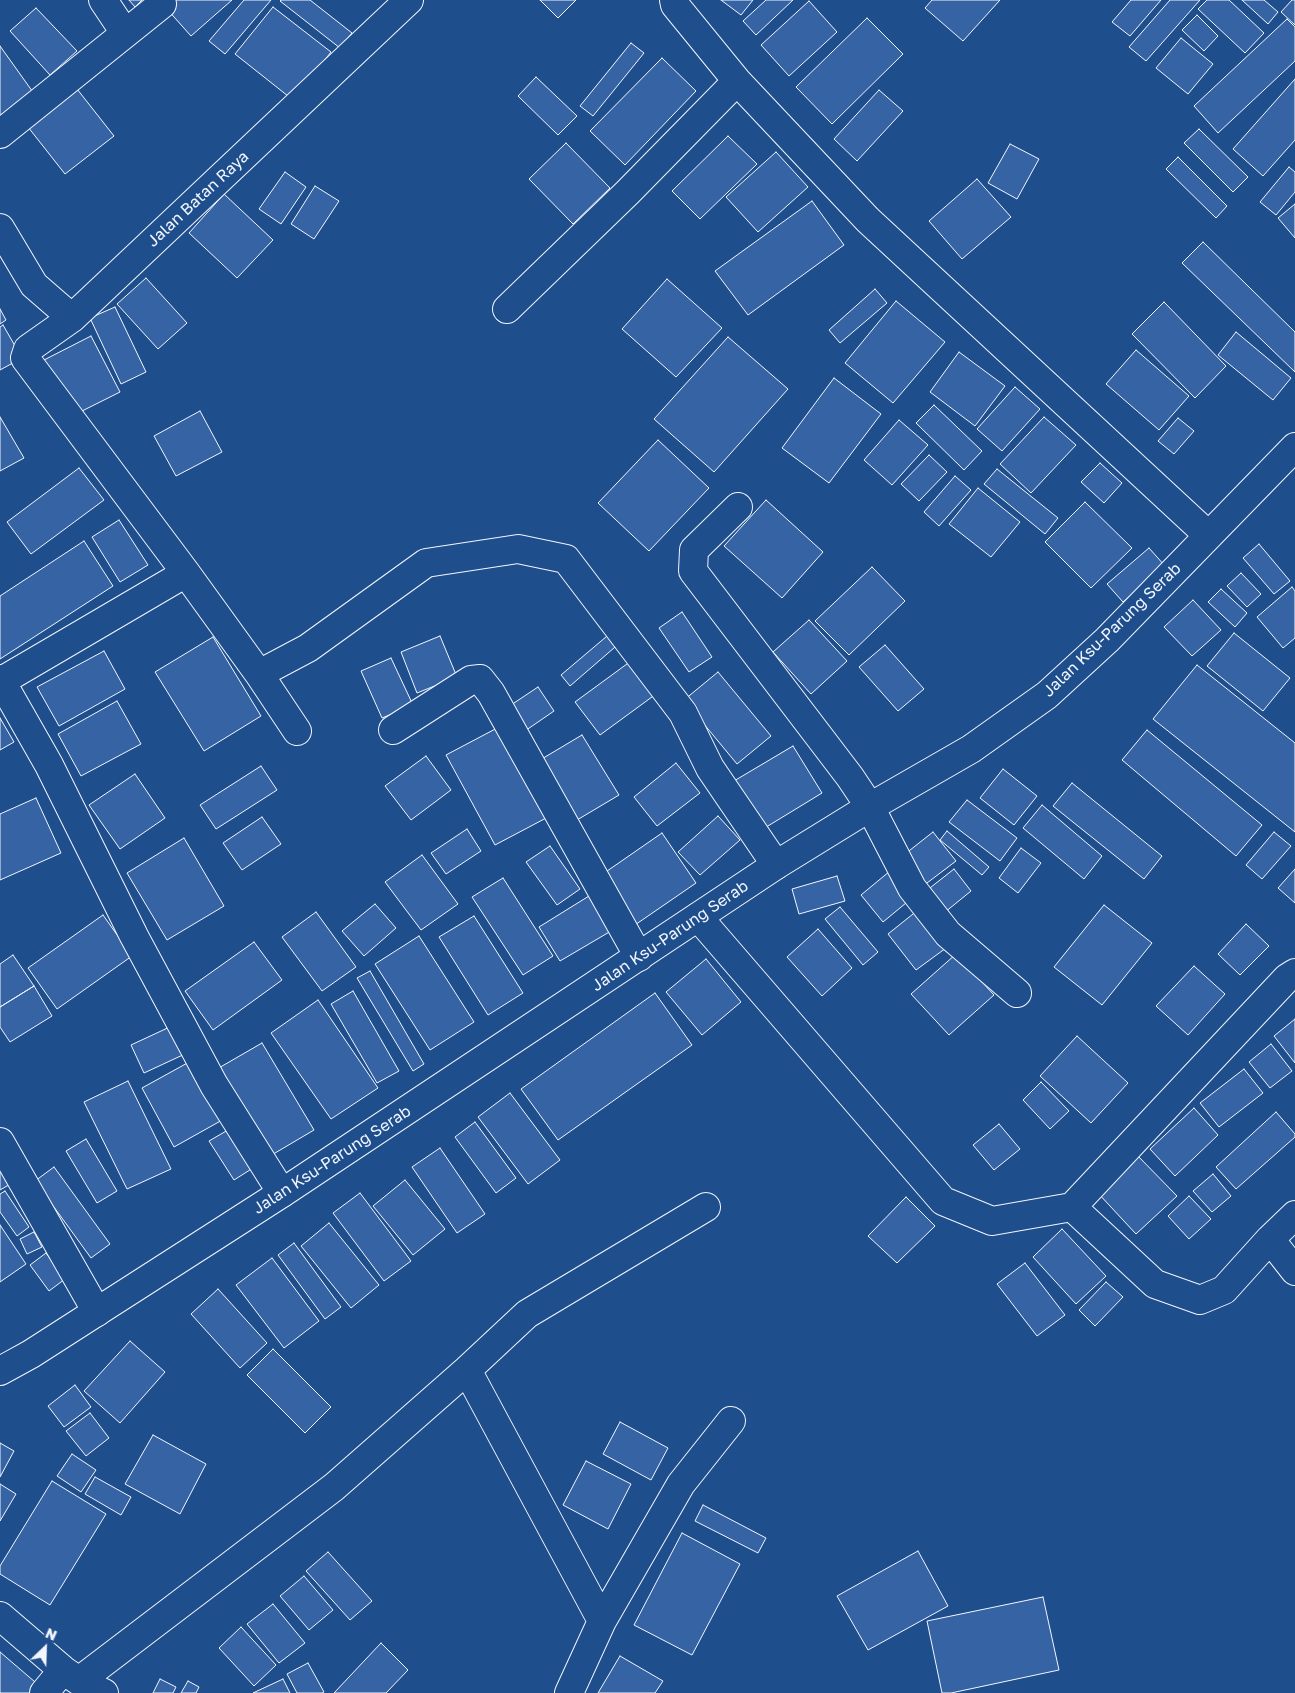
<!DOCTYPE html>
<html>
<head>
<meta charset="utf-8">
<style>
	body { margin:0 }
	#map { position:relative; width:1295px; height:1693px; overflow:hidden; background:#1f4e8c; font-family:"Golos Text",sans-serif }
	canvas { display:block }
	.north { position:absolute; left:20px; top:1623px; width:50px; height:50px; -webkit-text-stroke:4px #1f4e8c; paint-order:stroke; rotate:24deg; font-size:14px; font-weight:700; line-height:20px; text-align:center; color:#f2f6ff }
	.north::after { content:''; display:block; margin:auto; width:18px; height:22px; background:#f2f6ff; clip-path:polygon(50% 0,100% 100%,50% 72%,0 100%) }
</style>
</head>
<body>
<div id="map">
<canvas width="1295" height="1693"></canvas>
<div class="north">N</div>
</div>
<script>
const g = document.querySelector('canvas').getContext('2d');
g.lineJoin = 'round';
function fill(path, color) {
  g.fillStyle = color;
  g.fill(path, 'evenodd');
}
function shape(rows) {
  const path = new Path2D();
  for (const r of rows) {
    path.moveTo(r[0], r[1]);
    for (let i = 2; i < r.length; i += 2) path.lineTo(r[i], r[i + 1]);
  }
  return path;
}
function trace(path, color, width, dash) {
  g.strokeStyle = color;
  g.lineWidth = width;
  g.lineCap = dash ? 'butt' : 'round';
  g.setLineDash(dash || []);
  g.stroke(path);
}
function write(font, color, halo, rows, align = 'center') {
  g.font = font + ' "Golos Text",sans-serif';
  g.lineWidth = 4;
  g.setLineDash([]);
  g.textBaseline = 'middle';
  g.strokeStyle = halo;
  g.fillStyle = color;
  for (const [text, x, y, turn = 0] of rows) {
    g.save();
    g.translate(x, y);
    g.rotate((+turn || 0) * Math.PI / 180);
    g.textAlign = isNaN(turn) ? turn : align;
    if (halo) g.strokeText(text, 0, 0);
    g.fillText(text, 0, 0);
    g.restore();
  }
}
const building = shape([
	[129,0,142,0,135,7,129,0],
	[176,0,232,0,191,36,166,8,176,0],
	[244,0,271,0,225,54,209,41,244,0],
	[281,0,310,0,352,33,340,48,280,1,281,0],
	[540,0,576,0,558,18,540,0],
	[721,0,753,0,741,15,721,0],
	[766,0,793,0,756,35,743,21,766,0],
	[932,0,1000,0,963,41,925,8,932,0],
	[1131,0,1161,0,1130,36,1112,22,1131,0],
	[1170,0,1200,0,1146,61,1129,47,1170,0],
	[1207,0,1229,0,1264,33,1245,53,1198,9,1207,0],
	[1242,0,1264,0,1278,12,1268,24,1242,0],
	[1292,0,1295,0,1295,25,1281,12,1292,0],
	[809,1,837,32,789,76,761,45,809,1],
	[273,7,331,52,293,100,235,54,273,7],
	[36,8,77,51,50,75,10,31,36,8],
	[1197,15,1218,36,1204,51,1182,30,1197,15],
	[867,18,903,54,832,124,796,87,867,18],
	[1287,19,1295,27,1295,61,1218,133,1194,106,1287,19],
	[1181,38,1213,64,1188,94,1156,68,1181,38],
	[631,43,644,53,593,116,580,106,631,43],
	[0,46,35,95,0,120,0,46],
	[662,58,696,91,625,165,590,131,662,58],
	[536,77,577,116,558,135,518,96,536,77],
	[1295,79,1295,140,1263,176,1233,149,1295,79],
	[77,89,114,136,65,174,28,127,77,89],
	[879,90,903,111,857,161,834,139,879,90],
	[1199,129,1248,177,1233,192,1184,143,1199,129],
	[728,136,757,164,700,219,672,191,728,136],
	[566,143,610,188,573,224,529,179,566,143],
	[1010,144,1039,159,1017,199,988,183,1010,144],
	[776,152,808,187,758,232,726,197,776,152],
	[1178,157,1227,206,1216,218,1166,169,1178,157],
	[1289,167,1295,172,1295,192,1276,215,1260,202,1289,167],
	[285,172,306,187,281,224,259,209,285,172],
	[977,179,1011,217,962,259,929,221,977,179],
	[315,186,339,201,314,239,291,224,315,186],
	[224,194,273,240,237,278,189,233,224,194],
	[812,201,844,245,748,315,715,271,812,201],
	[1295,204,1295,238,1278,218,1295,204],
	[1203,242,1295,332,1295,372,1182,263,1203,242],
	[146,278,187,323,158,349,117,304,146,278],
	[667,279,722,328,676,377,622,329,667,279],
	[875,289,887,303,840,343,829,330,875,289],
	[896,301,945,342,893,403,845,363,896,301],
	[1164,302,1226,366,1195,398,1132,334,1164,302],
	[115,307,146,372,121,384,90,318,115,307],
	[0,309,6,320,0,324,0,309],
	[3,325,22,358,0,370,0,327,3,325],
	[1236,332,1291,378,1273,400,1218,355,1236,332],
	[91,336,120,392,72,416,44,360,91,336],
	[728,337,788,389,714,472,654,419,728,337],
	[1136,350,1189,396,1159,430,1106,384,1136,350],
	[959,352,1005,386,975,426,930,392,959,352],
	[834,378,881,414,829,483,782,448,834,378],
	[1015,387,1040,409,1002,451,977,429,1015,387],
	[934,405,982,451,964,470,916,423,934,405],
	[200,411,222,452,176,476,154,436,200,411],
	[0,417,24,458,0,471,0,417],
	[1044,417,1076,445,1031,493,1000,464,1044,417],
	[1178,418,1194,431,1174,454,1158,441,1178,418],
	[899,420,928,445,892,485,864,460,899,420],
	[658,440,709,488,649,551,598,503,658,440],
	[929,455,947,472,919,501,901,484,929,455],
	[1100,463,1122,483,1104,503,1081,482,1100,463],
	[79,468,104,500,31,554,7,522,79,468],
	[997,469,1058,518,1045,534,984,484,997,469],
	[955,476,971,490,939,526,924,512,955,476],
	[978,488,1020,522,991,557,949,524,978,488],
	[766,500,823,552,782,598,724,546,766,500],
	[1085,502,1132,548,1091,588,1045,542,1085,502],
	[119,520,148,565,120,582,92,537,119,520],
	[84,541,113,586,0,659,0,596,84,541],
	[1259,544,1290,581,1274,594,1243,558,1259,544],
	[1149,548,1165,566,1123,602,1107,584,1149,548],
	[872,567,905,601,849,655,815,621,872,567],
	[1241,573,1261,594,1247,607,1227,586,1241,573],
	[1292,587,1295,591,1295,638,1283,648,1257,617,1292,587],
	[1221,589,1247,613,1235,627,1208,602,1221,589],
	[1193,600,1221,630,1192,656,1164,627,1193,600],
	[682,612,712,657,689,672,659,628,682,612],
	[809,620,847,661,811,694,773,652,809,620],
	[613,631,622,641,570,686,561,675,613,631],
	[1234,633,1290,678,1263,711,1207,666,1234,633],
	[440,636,457,677,417,693,401,652,440,636],
	[213,637,261,716,204,751,155,672,213,637],
	[885,645,924,689,898,711,859,667,885,645],
	[104,651,125,689,59,726,37,687,104,651],
	[391,658,413,705,382,718,361,671,391,658],
	[631,661,656,694,600,735,575,702,631,661],
	[1197,665,1295,743,1295,832,1153,719,1197,665],
	[718,672,771,736,737,764,684,700,718,672],
	[538,687,554,711,522,733,505,709,538,687],
	[117,701,141,744,81,776,58,734,117,701],
	[0,718,14,742,0,750,0,718],
	[499,727,548,817,495,845,446,755,499,727],
	[1147,730,1262,825,1236,856,1122,760,1147,730],
	[582,735,619,795,572,823,535,763,582,735],
	[793,746,822,793,763,829,734,781,793,746],
	[426,756,451,790,411,820,385,786,426,756],
	[676,763,700,793,657,826,634,797,676,763],
	[261,766,277,790,216,829,200,805,261,766],
	[1003,769,1037,796,1014,825,980,798,1003,769],
	[135,774,165,818,120,849,89,805,135,774],
	[1072,783,1162,856,1144,879,1053,806,1072,783],
	[36,798,61,853,0,880,0,814,36,798],
	[967,800,1017,838,1000,861,949,822,967,800],
	[1042,805,1102,856,1084,879,1023,828,1042,805],
	[718,816,740,840,700,875,678,852,718,816],
	[262,817,281,844,242,870,223,843,262,817],
	[467,829,481,851,446,874,431,853,467,829],
	[947,831,989,867,982,875,940,840,947,831],
	[933,832,956,861,923,886,900,858,933,832],
	[1274,832,1291,846,1262,879,1246,865,1274,832],
	[662,833,696,883,632,927,597,878,662,833],
	[184,838,224,906,167,940,127,873,184,838],
	[550,846,580,889,557,905,526,862,550,846],
	[1021,848,1041,863,1018,893,999,878,1021,848],
	[422,855,458,904,421,930,385,882,422,855],
	[954,869,971,891,939,917,921,895,954,869],
	[1295,869,1295,903,1278,888,1295,869],
	[890,871,912,898,883,922,861,895,890,871],
	[837,876,845,901,799,914,792,889,837,876],
	[503,878,553,956,523,975,472,897,503,878],
	[589,896,611,931,560,961,539,927,589,896],
	[375,904,396,928,364,956,342,931,375,904],
	[1104,905,1152,943,1102,1005,1054,967,1104,905],
	[840,907,878,952,863,965,825,919,840,907],
	[918,910,946,948,916,970,888,934,918,910],
	[316,912,356,967,322,991,282,937,316,912],
	[103,915,132,956,57,1009,28,968,103,915],
	[474,916,523,993,488,1015,439,937,474,916],
	[1246,924,1269,946,1240,975,1218,954,1246,924],
	[818,929,852,968,822,996,787,957,818,929],
	[419,936,474,1022,430,1050,375,964,419,936],
	[254,942,282,980,213,1030,185,991,254,942],
	[956,954,994,995,949,1035,911,994,956,954],
	[13,955,34,986,0,1007,0,964,13,955],
	[706,959,741,1002,702,1035,666,992,706,959],
	[1194,966,1225,994,1188,1035,1156,1006,1194,966],
	[370,971,424,1064,413,1071,357,978,370,971],
	[34,986,52,1016,10,1042,0,1027,0,1007,34,986],
	[353,991,399,1071,377,1083,331,1004,353,991],
	[655,993,692,1045,558,1140,521,1089,655,993],
	[318,1000,378,1088,331,1119,271,1033,318,1000],
	[1295,1019,1295,1063,1274,1036,1295,1019],
	[174,1025,187,1053,144,1073,131,1045,174,1025],
	[1077,1036,1128,1083,1091,1123,1040,1076,1077,1036],
	[262,1043,314,1130,270,1156,217,1069,262,1043],
	[1271,1044,1292,1071,1270,1088,1249,1062,1271,1044],
	[191,1061,224,1119,174,1147,142,1088,191,1061],
	[1244,1069,1263,1093,1219,1127,1200,1103,1244,1069],
	[128,1081,171,1169,127,1189,84,1102,128,1081],
	[1041,1082,1069,1111,1050,1129,1023,1100,1041,1082],
	[510,1093,560,1160,528,1184,478,1117,510,1093],
	[1194,1108,1218,1135,1175,1176,1150,1149,1194,1108],
	[1276,1112,1295,1134,1295,1137,1236,1189,1216,1167,1276,1112],
	[475,1122,516,1178,496,1193,455,1137,475,1122],
	[999,1124,1020,1149,994,1170,973,1145,999,1124],
	[228,1130,253,1168,234,1180,209,1141,228,1130],
	[86,1139,117,1191,97,1203,66,1151,86,1139],
	[440,1148,485,1214,457,1233,412,1167,440,1148],
	[1136,1154,1177,1196,1136,1234,1097,1192,1136,1154],
	[0,1156,14,1182,0,1190,0,1156],
	[54,1167,110,1244,91,1258,35,1181,54,1167],
	[1213,1174,1231,1196,1212,1212,1193,1191,1213,1174],
	[405,1180,445,1229,413,1255,373,1206,405,1180],
	[5,1191,29,1227,17,1236,0,1212,0,1194,5,1191],
	[360,1193,411,1261,384,1281,333,1213,360,1193],
	[1189,1196,1211,1219,1189,1239,1168,1216,1189,1196],
	[906,1197,935,1226,897,1263,868,1236,906,1197],
	[329,1223,379,1285,351,1308,301,1246,329,1223],
	[0,1225,26,1264,0,1282,0,1225],
	[1062,1229,1106,1276,1076,1304,1033,1257,1062,1229],
	[34,1232,42,1247,27,1254,20,1239,34,1232],
	[294,1243,341,1307,325,1319,278,1255,294,1243],
	[46,1253,65,1279,49,1291,30,1265,46,1253],
	[272,1258,319,1321,284,1348,236,1285,272,1258],
	[1025,1263,1065,1315,1037,1336,997,1284,1025,1263],
	[1106,1282,1123,1297,1095,1326,1079,1310,1106,1282],
	[218,1289,267,1343,240,1368,191,1314,218,1289],
	[130,1341,165,1372,120,1423,84,1391,130,1341],
	[273,1349,331,1407,305,1433,247,1375,273,1349],
	[75,1385,91,1407,64,1427,48,1406,75,1385],
	[90,1413,109,1438,86,1456,66,1431,90,1413],
	[620,1422,668,1448,651,1480,603,1454,620,1422],
	[153,1435,206,1464,180,1514,125,1484,153,1435],
	[0,1443,14,1451,0,1477,0,1443],
	[72,1454,96,1470,81,1492,57,1476,72,1454],
	[586,1461,631,1484,608,1529,563,1505,586,1461],
	[95,1477,131,1497,121,1515,85,1494,95,1477],
	[52,1481,106,1514,50,1605,0,1574,0,1566,52,1481],
	[0,1484,16,1494,0,1521,0,1484],
	[703,1505,766,1538,758,1553,695,1521,703,1505],
	[682,1533,740,1564,692,1655,634,1625,682,1533],
	[918,1551,948,1606,868,1650,837,1596,918,1551],
	[328,1552,372,1601,350,1620,306,1571,328,1552],
	[304,1576,333,1610,309,1630,280,1596,304,1576],
	[1043,1597,1059,1670,951,1693,942,1693,927,1621,1043,1597],
	[273,1604,305,1643,279,1663,247,1624,273,1604],
	[241,1627,276,1665,254,1686,219,1648,241,1627],
	[381,1643,408,1670,386,1693,334,1693,381,1643],
	[0,1652,42,1688,38,1693,0,1693,0,1652],
	[620,1656,663,1681,655,1693,598,1693,620,1656],
	[308,1663,324,1692,322,1693,297,1693,287,1674,308,1663],
	[160,1679,176,1687,173,1693,153,1693,160,1679],
	[283,1679,290,1693,253,1693,283,1679],
	[188,1681,199,1687,196,1693,181,1693,188,1681]
]);
fill(building, '#3563a3');
trace(building, '#f2f6ff', 1);
const street = shape([
	[103,0,125,33],
	[674,0,675,5,737,81,868,220,1208,535],
	[0,134,162,4],
	[0,228,34,285,72,318,409,0],
	[507,309,627,193,737,81],
	[72,318,28,349,25,358,186,573,259,674,297,731],
	[738,507,694,550,693,571,850,777,870,807,912,888,948,934,1017,993],
	[259,674,308,648,426,563,518,549,566,559,683,713,710,768,776,865],
	[0,679,49,765,134,936,214,1085,282,1193],
	[0,682,186,573],
	[393,730,471,680,480,679,491,693,639,957],
	[698,917,943,1201,992,1221,1072,1207,1155,1284,1200,1300,1224,1290,1270,1239,1295,1215],
	[0,1142,97,1312],
	[1072,1207,1287,978,1295,973],
	[1270,1239,1295,1271],
	[467,1370,602,1621],
	[0,1616,63,1670,79,1681,104,1693],
	[79,1681,334,1487,467,1370,527,1314,706,1207],
	[44,1693,63,1670],
	[569,1693,602,1621,681,1484,731,1421]
]);
const secondary = shape([
	[0,1371,31,1354,282,1193,776,865,870,807,971,749,1047,695,1107,640,1295,447]
]);
trace(street, '#f2f6ff', 30);
trace(secondary, '#f2f6ff', 30);
trace(street, '#1f4e8c', 28);
trace(secondary, '#1f4e8c', 28);
write('16px', '#f2f6ff', '#1f4e8c', [
	["Jalan Batan Raya",198,199,-43],
	["Jalan Ksu-Parung Serab",1112,630,-44],
	["Jalan Ksu-Parung Serab",670,936,-34],
	["Jalan Ksu-Parung Serab",332,1160,-33]
]);
</script>
</body>
</html>
